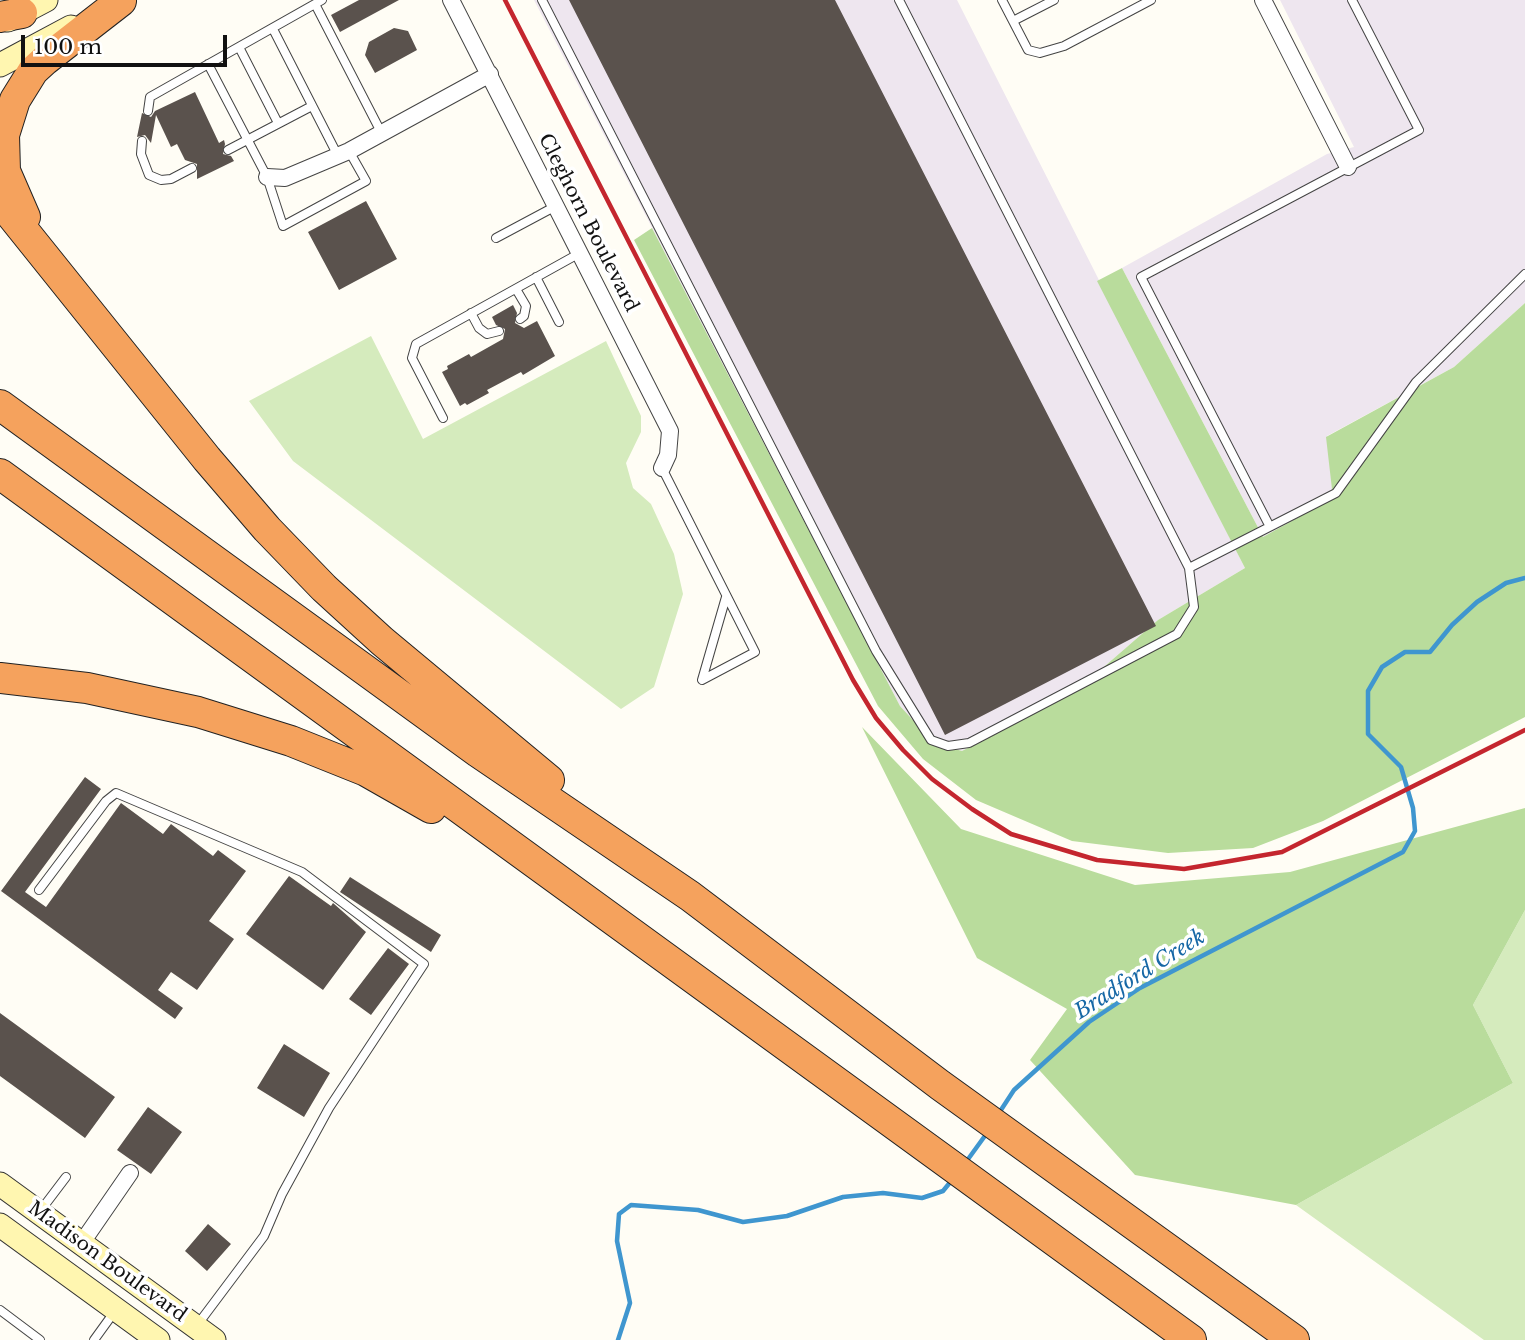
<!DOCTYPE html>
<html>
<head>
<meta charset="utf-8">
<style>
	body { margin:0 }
	#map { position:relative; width:1525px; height:1340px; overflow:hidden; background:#fffdf5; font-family:"Libre Baskerville",serif }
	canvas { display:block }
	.scale { position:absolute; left:21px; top:35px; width:206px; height:32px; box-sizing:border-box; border:4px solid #111; border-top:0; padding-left:9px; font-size:21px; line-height:24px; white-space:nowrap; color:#111; -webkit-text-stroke:5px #fff; paint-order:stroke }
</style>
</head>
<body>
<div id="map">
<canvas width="1525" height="1340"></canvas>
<div class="scale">100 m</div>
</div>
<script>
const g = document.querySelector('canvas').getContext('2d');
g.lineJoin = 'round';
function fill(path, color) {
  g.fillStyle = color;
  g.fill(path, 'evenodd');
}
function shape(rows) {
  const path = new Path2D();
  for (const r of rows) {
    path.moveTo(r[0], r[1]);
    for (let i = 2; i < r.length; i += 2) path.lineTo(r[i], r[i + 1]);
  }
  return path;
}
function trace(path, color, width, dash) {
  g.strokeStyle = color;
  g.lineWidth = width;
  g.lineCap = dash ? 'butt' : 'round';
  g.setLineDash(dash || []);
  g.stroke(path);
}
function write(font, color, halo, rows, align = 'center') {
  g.font = font + ' "Libre Baskerville",serif';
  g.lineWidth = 7;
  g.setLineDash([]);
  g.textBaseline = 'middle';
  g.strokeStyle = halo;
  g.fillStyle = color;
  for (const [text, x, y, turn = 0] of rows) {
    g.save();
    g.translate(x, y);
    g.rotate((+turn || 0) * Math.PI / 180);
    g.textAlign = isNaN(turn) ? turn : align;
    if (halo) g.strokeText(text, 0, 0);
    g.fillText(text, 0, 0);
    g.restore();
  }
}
fill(shape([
	[534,0,957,0,1245,568,1158,620,1075,692,962,751,934,743,900,706],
	[1280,0,1525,0,1525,303,1454,367,1327,436,1333,498,1263,537,1122,268,1327,154,1354,147]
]), '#eee6ef');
fill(shape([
	[371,336,423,439,606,341,641,416,641,432,626,463,633,488,651,504,674,554,683,594,654,687,621,709,293,461,249,401],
	[1525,910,1525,1340,1484,1340,1296,1205,1513,1083,1473,1005]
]), '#d5ebbd');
fill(shape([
	[652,228,900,706,934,743,962,751,1075,692,1158,620,1245,568,1097,281,1122,268,1263,537,1333,498,1326,437,1454,367,1525,303,1525,717,1323,821,1253,848,1168,853,1072,841,976,800,923,759,878,706,634,240],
	[862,727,961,829,1135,885,1290,872,1525,808,1525,910,1473,1005,1513,1083,1296,1205,1135,1175,1030,1060,1067,1009,977,958]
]), '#b9dc9c');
trace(shape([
	[999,1113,1014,1090,1089,1022,1140,988,1403,852,1415,831,1413,808,1401,767,1368,734,1368,691,1382,667,1405,652,1430,652,1452,625,1477,602,1506,583,1525,578],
	[966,1162,987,1133],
	[618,1340,630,1303,617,1241,619,1214,631,1205,698,1210,743,1222,787,1216,843,1197,883,1193,922,1198,943,1191,952,1180]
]), '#3f96cf', 4.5);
fill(shape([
	[359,0,399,0,340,32,331,15],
	[569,0,835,0,1156,626,945,735],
	[394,28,408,31,417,50,375,73,365,55,369,42],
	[195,92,219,143,224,140,225,144,223,154,231,156,234,161,197,179,197,164,185,160,177,144,171,147,156,115,151,143,145,135,137,137,142,113,151,117,155,111],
	[366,201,397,259,339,290,308,232],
	[513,305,517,313,515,323,524,328,537,321,555,356,523,375,521,372,487,390,489,393,467,405,465,403,460,406,442,372,448,369,447,366,469,354,471,357,503,339,505,329,496,325,492,317],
	[85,777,101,789,25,892,46,907,121,803,163,834,171,824,213,856,218,850,246,871,209,921,234,939,197,990,171,972,158,990,183,1008,175,1019,1,891],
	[289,876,331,906,333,903,366,932,323,990,246,934],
	[350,877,441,935,431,952,340,892],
	[388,948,409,964,371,1015,349,999],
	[0,1013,115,1097,85,1138,0,1076],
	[284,1044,330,1073,304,1117,257,1088],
	[148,1107,182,1132,151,1174,117,1150],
	[208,1224,231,1244,207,1271,185,1251]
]), '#5a524d');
const lane = shape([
	[542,0,876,651,931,740,948,746,969,743,1177,634,1194,607,1189,568],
	[899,0,1189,568,1336,493,1416,382,1525,274],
	[1002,0,1028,50,1040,53,1064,46,1151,0],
	[315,4,382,134],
	[1013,21,1054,0],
	[273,29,338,156],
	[239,47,278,123],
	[208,64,267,177,283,226,366,181,349,151],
	[148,111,150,97,322,0],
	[142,141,141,154,149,175,161,180,171,179,192,168],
	[228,150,312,106],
	[496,238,556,206],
	[536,277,559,322],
	[516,289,526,306,524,316,520,319],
	[471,313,479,328,487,334,499,331],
	[443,418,412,358,416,344,580,253],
	[662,468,755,652,702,680,726,597],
	[1269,525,1141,277,1419,130,1352,0],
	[39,890,106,801,116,793,302,872,424,964,329,1108,282,1194,264,1236,198,1324],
	[41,1210,66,1177],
	[0,1310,40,1340],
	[94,1340,115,1311]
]);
const street = shape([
	[451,0,670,431,668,455,662,468],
	[1263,0,1348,167],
	[267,177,285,178,349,151,490,74],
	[81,1244,130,1173]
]);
const secondary = shape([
	[8,20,46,0],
	[0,65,71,27],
	[0,1184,214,1340],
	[0,1225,158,1340]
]);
const highway = shape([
	[0,17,22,13],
	[0,201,207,459,267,529,324,588,382,641,549,780],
	[25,217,5,171,4,135,15,100,33,71,45,60,121,1],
	[0,405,478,752,690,896,940,1085,1294,1340],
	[0,474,1191,1340],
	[0,678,87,688,198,712,291,741,366,771,431,808]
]);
trace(lane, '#444', 10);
trace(street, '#444', 18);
trace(secondary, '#333', 25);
trace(highway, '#222', 32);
trace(lane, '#fff', 8);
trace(street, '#fff', 16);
trace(secondary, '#fff6b0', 23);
trace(highway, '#f5a25d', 30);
trace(shape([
	[505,0,853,680,876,718,903,750,932,779,972,809,1011,834,1097,860,1184,869,1282,852,1525,730]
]), '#c4262e', 4.5);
write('19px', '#111', '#fff', [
	["Cleghorn Boulevard",588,223,63],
	["Madison Boulevard",107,1262,36]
]);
write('italic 21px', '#1768a6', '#fff', [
	["Bradford Creek",1140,975,-32]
]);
</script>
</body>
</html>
